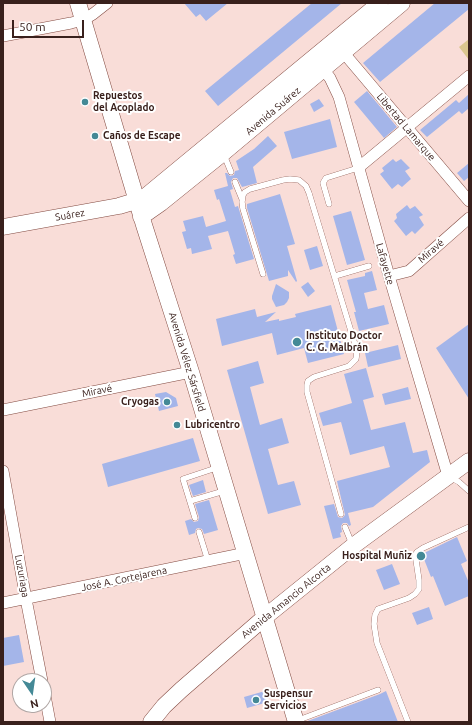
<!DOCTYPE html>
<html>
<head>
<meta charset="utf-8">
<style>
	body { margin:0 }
	#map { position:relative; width:472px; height:725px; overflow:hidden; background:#f9ddd8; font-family:Ubuntu,sans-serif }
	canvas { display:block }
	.frame { position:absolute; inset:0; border:4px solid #39201c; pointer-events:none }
	.north { position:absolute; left:12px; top:673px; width:40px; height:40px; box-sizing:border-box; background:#fff; border:1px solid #b0a6a4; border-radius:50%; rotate:167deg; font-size:11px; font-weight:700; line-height:16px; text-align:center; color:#39201c }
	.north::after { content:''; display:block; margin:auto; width:14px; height:18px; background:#448996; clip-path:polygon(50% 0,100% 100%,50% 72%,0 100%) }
	.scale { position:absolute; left:12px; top:20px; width:72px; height:18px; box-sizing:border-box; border:2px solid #39201c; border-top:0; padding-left:5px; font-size:12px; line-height:14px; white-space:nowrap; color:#39201c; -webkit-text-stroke:3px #fff; paint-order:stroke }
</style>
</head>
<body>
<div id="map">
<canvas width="472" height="725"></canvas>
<div class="frame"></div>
<div class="north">N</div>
<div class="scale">50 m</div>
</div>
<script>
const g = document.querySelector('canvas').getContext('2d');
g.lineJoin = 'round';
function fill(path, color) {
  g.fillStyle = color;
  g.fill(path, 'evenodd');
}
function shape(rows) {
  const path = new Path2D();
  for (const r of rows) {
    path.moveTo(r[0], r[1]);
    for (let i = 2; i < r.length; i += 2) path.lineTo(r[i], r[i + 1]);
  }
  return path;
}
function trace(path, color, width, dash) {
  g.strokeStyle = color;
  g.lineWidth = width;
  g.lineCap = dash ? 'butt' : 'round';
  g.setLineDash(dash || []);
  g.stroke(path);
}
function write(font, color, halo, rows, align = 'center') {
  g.font = font + ' Ubuntu,sans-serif';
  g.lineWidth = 4;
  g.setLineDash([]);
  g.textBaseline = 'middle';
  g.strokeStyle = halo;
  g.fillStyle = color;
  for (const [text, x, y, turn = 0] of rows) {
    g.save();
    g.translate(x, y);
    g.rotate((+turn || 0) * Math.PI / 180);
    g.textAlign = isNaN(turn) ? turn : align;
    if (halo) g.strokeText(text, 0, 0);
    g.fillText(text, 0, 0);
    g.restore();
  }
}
fill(shape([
	[469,39,469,60,459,47]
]), '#dbc68e');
fill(shape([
	[184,3,228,3,206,21,200,14,196,17],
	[312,3,342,3,218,106,205,91],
	[435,3,469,3,469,9,380,82,363,63],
	[367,91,397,127,384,138,354,102],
	[469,94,469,108,462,114,459,111,427,137,420,130,456,100,459,103],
	[319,99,324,106,314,112,310,104],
	[330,119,337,147,292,159,284,132],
	[268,136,277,146,253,167,257,183,242,187,237,178,233,178,231,182,233,189,230,190,235,207,238,206,254,259,236,264,233,255,235,254,228,231,208,236,212,249,192,254,191,248,187,249,182,232,186,231,183,221,203,216,206,227,226,221,219,199,217,200,214,190,228,186,225,173,227,173,230,176,234,175,235,171,239,170,236,161,254,149],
	[393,159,396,162,401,159,410,168,405,171,411,179,402,187,398,184,392,189,380,174,384,171,382,168],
	[469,163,469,177,464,181,457,173],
	[280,194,295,244,287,246,297,281,296,282,288,270,288,276,269,281,247,208,247,204],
	[407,205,410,209,415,206,423,215,419,217,424,225,415,234,412,231,406,236,394,221,397,218,396,214],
	[351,211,365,260,347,265,333,216],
	[317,246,323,266,310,270,304,250],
	[372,271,377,290,364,293,368,309,384,305,389,324,359,331,354,312,356,312,347,280,365,276,365,273],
	[308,282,315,291,308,297,301,287],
	[276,284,289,292,289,298,287,302,284,305,276,307,272,299,272,296],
	[331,305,344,354,308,363,304,348,277,355,272,333,222,346,216,319,255,309,257,317,276,312,265,322,279,319,279,321,296,317,295,314],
	[469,324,469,399,436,348],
	[398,345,401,359,368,367,365,353],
	[258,361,264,383,250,387,260,425,282,418,289,443,268,449,278,485,294,481,301,505,268,514,227,370],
	[366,368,374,397,363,400,371,430,405,422,413,453,427,450,430,462,373,507,348,513,351,525,349,526,347,523,343,523,341,526,342,532,340,533,341,537,333,539,324,506,334,504,338,517,342,518,345,515,337,481,390,467,384,446,350,455,341,422,323,426,319,413,352,403,344,374],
	[408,387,411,399,385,405,382,394],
	[166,392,176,398,178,406,159,411,155,394],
	[193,438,200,461,108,487,102,464],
	[203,480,206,492,193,496,189,485],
	[209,500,218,530,204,534,202,529,198,528,196,529,195,533,189,535,185,521,191,519,194,522,198,521,199,517,195,504],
	[457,537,467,561,461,564,469,583,469,596,445,606,433,576,431,577,422,554],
	[392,564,400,584,384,590,376,570],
	[429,607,433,619,417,625,412,613],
	[19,635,24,662,3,666,3,638],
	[265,691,268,702,247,708,244,697],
	[386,691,398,722,305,722,380,694]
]), '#a4b5e9');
const lane = shape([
	[224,155,231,172],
	[235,182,242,199],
	[329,204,323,183,326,178,358,168],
	[263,274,243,209,242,202,243,195,245,192,250,189,283,180,290,179,299,180,306,186,309,193,357,351,356,359,349,366,314,377,308,381,307,385,307,392,341,514],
	[335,276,369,266],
	[450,477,459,482,469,491],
	[190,501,224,491],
	[195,518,183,479,219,467],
	[345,527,352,544],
	[199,532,208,561],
	[296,721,378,690],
	[408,722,377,643,374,624,375,615,378,609,409,598,415,594,419,589,419,580,416,560,415,555,417,552,423,548,469,527]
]);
const street = shape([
	[3,36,71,23,83,20,93,14,107,3],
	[343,52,469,201],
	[319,64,330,78,339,97,389,276,448,476],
	[358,168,469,76],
	[389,276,409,271,469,218],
	[3,410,191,372],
	[3,471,26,599,42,681],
	[3,603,246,553],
	[44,690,50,722]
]);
const secondary = shape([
	[78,3,144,225,191,372,296,722],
	[141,217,161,203,223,153,402,3],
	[3,227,119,206,129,203,145,197,157,187,380,3],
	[151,722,164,706,181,690,265,617,353,546,469,461]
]);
trace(lane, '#834b42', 6);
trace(street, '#834b42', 12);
trace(secondary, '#834b42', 17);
trace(lane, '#fff', 5.5);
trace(street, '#fff', 11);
trace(secondary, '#fff', 16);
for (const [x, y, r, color] of [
	[85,102,4,"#448996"],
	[95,136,4,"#448996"],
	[297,342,5,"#448996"],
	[167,402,4,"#448996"],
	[177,425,4,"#448996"],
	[421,556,5,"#448996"],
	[256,700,4,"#448996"]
]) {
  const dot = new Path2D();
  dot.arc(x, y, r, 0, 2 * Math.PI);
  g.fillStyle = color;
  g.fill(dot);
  trace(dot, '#fff', 1.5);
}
write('bold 10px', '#39201c', '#fff', [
	["Repuestos",93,96],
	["del Acoplado",93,108],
	["Caños de Escape",103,136],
	["Instituto Doctor",306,336],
	["C. G. Malbrán",306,348],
	["Cryogas",159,402,"right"],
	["Lubricentro",185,425],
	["Hospital Muñiz",412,556,"right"],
	["Suspensur",264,694],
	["Servicios",264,706]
], 'left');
write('10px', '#39201c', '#fff', [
	["Avenida Suárez",273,111,-40],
	["Libertad Lamarque",406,127,50],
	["Suárez",70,215,-10],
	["Miravé",431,251,-41],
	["Lafayette",385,264,74],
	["Avenida Vélez Sársfield",187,362,73],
	["Miravé",97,391,-11],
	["Luzuriaga",22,576,80],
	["José A. Cortejarena",124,579,-12],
	["Avenida Amancio Alcorta",286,601,-39]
]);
</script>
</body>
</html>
